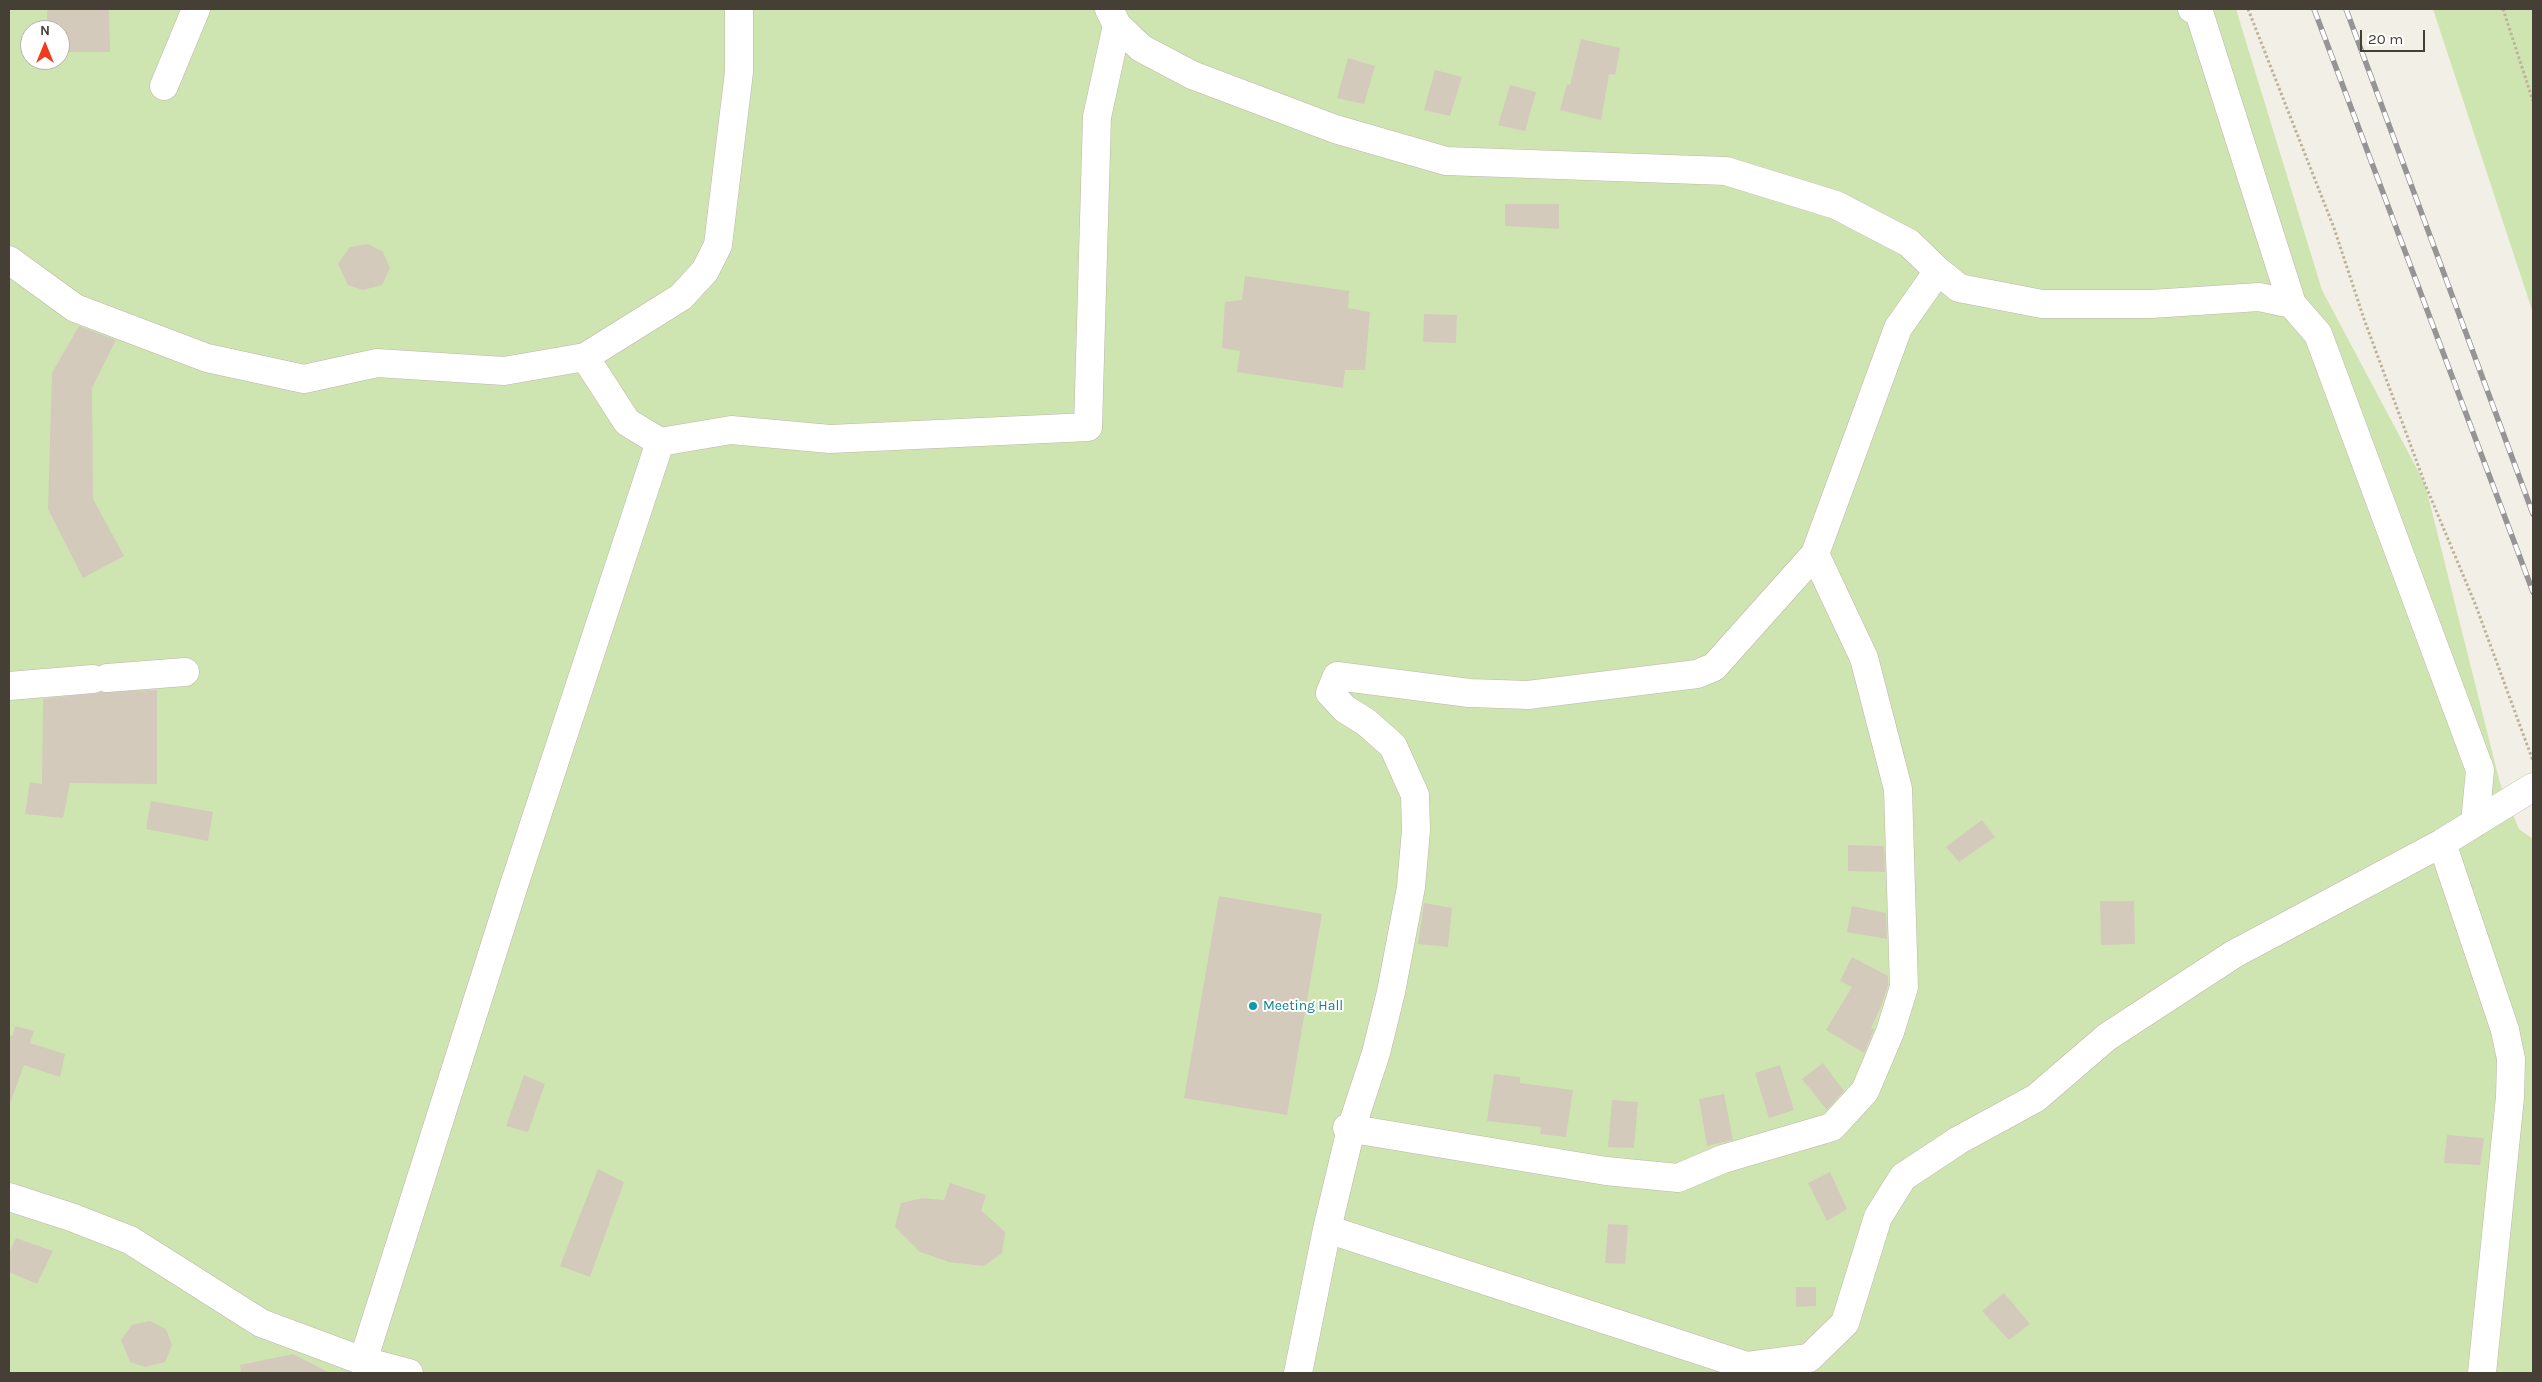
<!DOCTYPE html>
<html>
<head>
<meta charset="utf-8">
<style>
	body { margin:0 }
	#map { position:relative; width:2542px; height:1382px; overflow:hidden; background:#f2efe6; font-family:Karla,sans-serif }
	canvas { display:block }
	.frame { position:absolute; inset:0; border:10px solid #453f36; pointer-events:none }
	.north { position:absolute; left:20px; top:20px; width:50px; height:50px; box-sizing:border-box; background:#fff; border:1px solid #b5b2af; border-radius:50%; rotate:0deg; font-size:14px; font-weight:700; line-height:20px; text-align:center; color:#453f36 }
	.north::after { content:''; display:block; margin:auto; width:18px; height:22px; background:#f13b1f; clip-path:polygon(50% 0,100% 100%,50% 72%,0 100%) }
	.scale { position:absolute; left:2360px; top:30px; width:65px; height:22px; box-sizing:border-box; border:2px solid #453f36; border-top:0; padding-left:6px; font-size:15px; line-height:18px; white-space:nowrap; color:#453f36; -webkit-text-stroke:4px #fff; paint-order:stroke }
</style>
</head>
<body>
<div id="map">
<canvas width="2542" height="1382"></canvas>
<div class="frame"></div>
<div class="north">N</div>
<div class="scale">20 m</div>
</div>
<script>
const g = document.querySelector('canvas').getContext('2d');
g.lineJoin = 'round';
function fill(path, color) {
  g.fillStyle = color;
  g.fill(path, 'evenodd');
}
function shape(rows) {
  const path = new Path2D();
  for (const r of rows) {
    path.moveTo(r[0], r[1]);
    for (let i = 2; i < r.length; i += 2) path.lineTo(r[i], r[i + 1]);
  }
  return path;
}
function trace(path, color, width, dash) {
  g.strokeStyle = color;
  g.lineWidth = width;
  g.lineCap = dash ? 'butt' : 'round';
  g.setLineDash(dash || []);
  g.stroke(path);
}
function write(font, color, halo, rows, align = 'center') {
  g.font = font + ' Karla,sans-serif';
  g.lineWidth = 4;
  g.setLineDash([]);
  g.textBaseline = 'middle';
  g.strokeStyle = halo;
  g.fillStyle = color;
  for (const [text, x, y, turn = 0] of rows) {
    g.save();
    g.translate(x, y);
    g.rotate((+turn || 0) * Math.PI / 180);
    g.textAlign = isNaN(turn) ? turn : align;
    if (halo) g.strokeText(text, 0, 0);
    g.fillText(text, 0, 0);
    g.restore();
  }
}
fill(shape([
	[9,9,2236,9,2322,290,2425,484,2500,783,2519,829,2533,839,2533,1373,9,1373],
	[30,30,60,30,60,60,30,60],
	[2433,9,2533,9,2533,313]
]), '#cee5b1');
fill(shape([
	[47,9,109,9,110,52,60,52,60,30,47,30],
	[1581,39,1620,48,1615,75,1609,74,1601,120,1560,110,1567,84,1570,85],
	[1348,58,1375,66,1364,104,1337,98],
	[1435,70,1462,77,1450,116,1424,110],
	[1510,85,1536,92,1525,131,1498,125],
	[1505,204,1559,204,1559,229,1505,226],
	[368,244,383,252,390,268,382,285,363,290,348,285,338,264,350,247],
	[1245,276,1349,291,1348,308,1370,312,1365,370,1345,370,1343,388,1237,372,1240,351,1222,348,1225,302,1242,300],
	[1424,314,1457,315,1456,343,1423,342],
	[79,326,116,340,92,388,93,499,124,556,83,578,48,509,52,373],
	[157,690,157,784,70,783,63,818,25,814,30,782,42,784,43,699,101,692],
	[151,801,213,812,208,841,146,829],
	[1982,820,1995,837,1959,862,1946,847],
	[1848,845,1884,846,1885,872,1848,871],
	[1219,896,1322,914,1287,1115,1184,1098],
	[2100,901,2134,901,2135,944,2101,945],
	[1424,903,1452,908,1448,947,1418,944],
	[1852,906,1886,913,1887,939,1847,932],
	[1852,957,1888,976,1888,985,1882,1004,1871,1028,1874,1029,1864,1053,1826,1030,1852,987,1840,981],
	[15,1026,34,1031,30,1043,65,1054,60,1077,24,1065,11,1101,9,1101,9,1035,13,1036],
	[1823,1063,1844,1091,1827,1110,1802,1079],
	[1780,1065,1794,1110,1769,1118,1755,1073],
	[1494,1074,1520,1077,1520,1083,1573,1090,1566,1137,1540,1134,1541,1127,1487,1121],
	[524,1075,545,1084,528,1132,506,1126],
	[1724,1094,1733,1140,1707,1146,1699,1099],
	[1612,1100,1638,1102,1634,1148,1608,1147],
	[2447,1135,2484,1138,2480,1165,2444,1163],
	[598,1169,624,1182,590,1277,560,1266],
	[1830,1172,1847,1209,1827,1221,1808,1183],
	[950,1183,986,1195,981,1210,1005,1232,1002,1253,984,1266,949,1262,920,1252,895,1227,901,1203,923,1198,944,1200],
	[1608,1224,1628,1225,1625,1264,1605,1263],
	[16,1238,53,1251,37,1284,9,1272,9,1253],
	[1796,1287,1816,1287,1816,1306,1796,1307],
	[2004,1293,2030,1324,2009,1340,1982,1311],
	[150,1321,166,1329,172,1345,165,1362,145,1367,130,1362,121,1340,132,1325],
	[293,1354,330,1373,241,1373,240,1365]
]), '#d4cabc');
const minor = shape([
	[1109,9,1117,25,1141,48,1192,75,1335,129,1446,161,1726,171,1836,205,1909,243,1938,271,1959,288,2042,304,2151,304,2259,297,2292,304,2318,334,2480,770,2475,823],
	[2192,9,2199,12,2292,304],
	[164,86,196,9],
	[9,260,75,308,207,358,304,379,377,363,504,371,585,357,681,297,705,271,718,245,739,72,739,9],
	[585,357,627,422,660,442,731,430,830,439,1088,427,1097,117,1117,25],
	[107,678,185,672],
	[9,686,93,679],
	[2442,843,2505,1030,2511,1059,2510,1097,2482,1373],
	[1347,1128,1606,1171,1678,1178,1723,1159,1832,1127,1865,1091,1890,1032,1904,987,1898,789,1864,658,1815,554,1898,328,1938,271],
	[9,1197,71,1217,130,1240,261,1323,363,1361,409,1373],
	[1327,1229,1351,1129,1376,1053,1391,992,1411,887,1416,830,1415,795,1393,746,1366,722,1345,709,1330,693,1337,676,1469,693,1528,695,1697,674,1714,667,1815,554],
	[363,1361,514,885,660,442],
	[1298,1373,1327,1229,1747,1366,1809,1358,1845,1323,1878,1217,1903,1177,1959,1140,2036,1098,2107,1037,2234,954,2442,843,2533,787]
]);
trace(minor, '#beb6a9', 29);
trace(shape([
	[2248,9,2334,228,2364,319,2425,484,2476,606,2533,761],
	[2503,9,2533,101]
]), '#bfb29b', 3, [2.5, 2.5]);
trace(minor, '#fff', 28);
const rail = shape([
	[2314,9,2533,592],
	[2346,9,2533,514]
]);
trace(rail, '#959595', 5.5);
trace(rail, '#fff', 4, [11]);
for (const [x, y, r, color] of [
	[1253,1006,5,"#0f9aa8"]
]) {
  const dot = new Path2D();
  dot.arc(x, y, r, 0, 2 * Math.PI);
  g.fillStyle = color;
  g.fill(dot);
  trace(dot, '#fff', 2);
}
write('14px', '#0d838f', '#fff', [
	["Meeting Hall",1263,1006]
], 'left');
</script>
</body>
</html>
